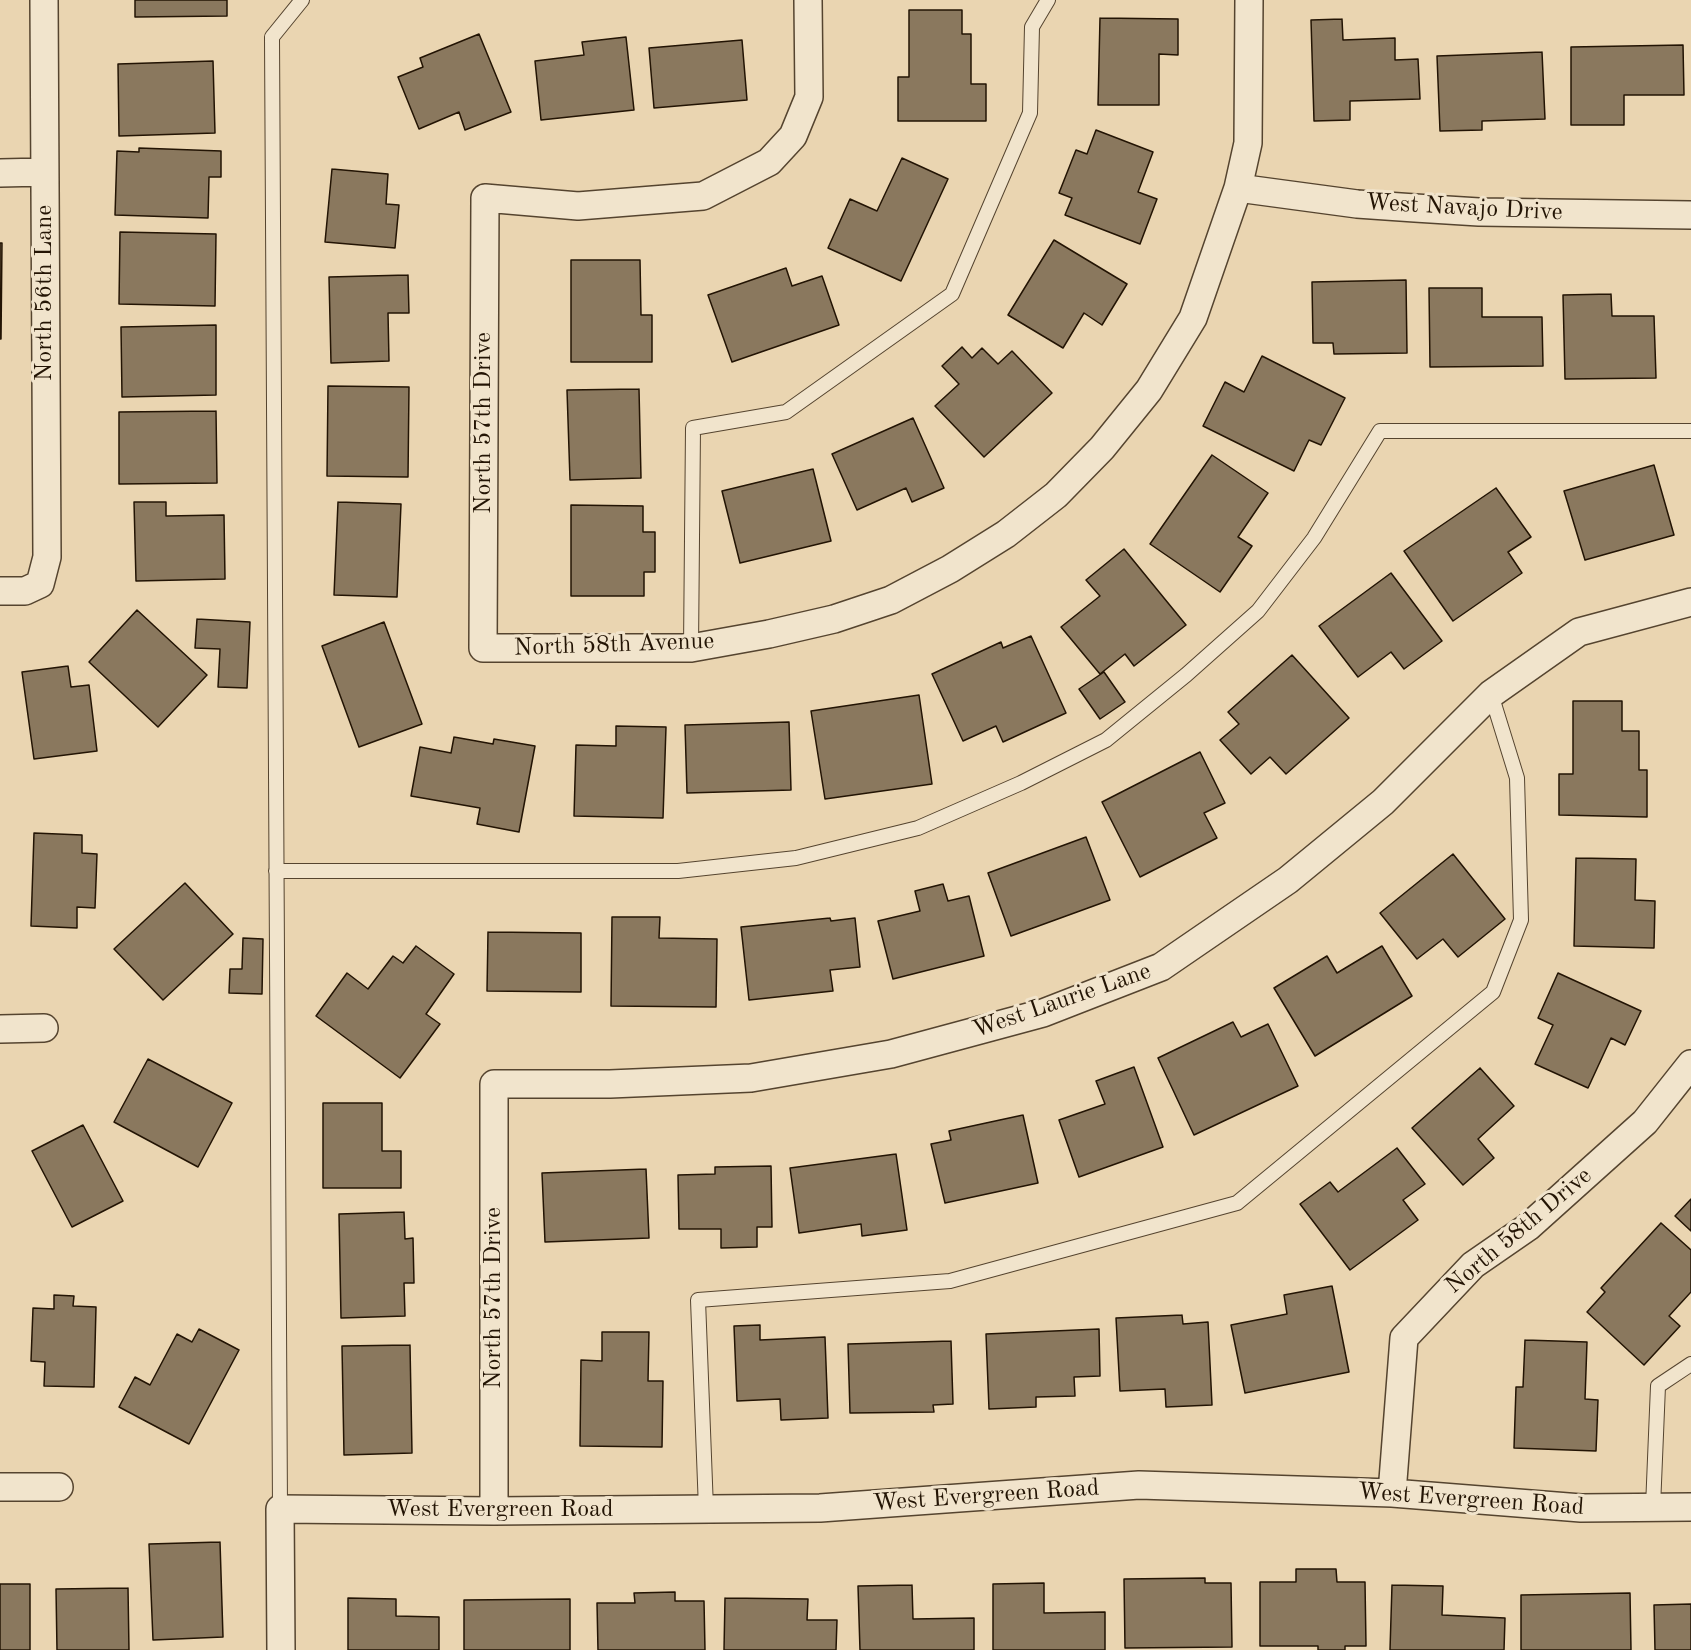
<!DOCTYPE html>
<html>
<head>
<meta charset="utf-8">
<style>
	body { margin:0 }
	canvas { display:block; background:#ead5b1 }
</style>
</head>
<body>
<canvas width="1691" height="1650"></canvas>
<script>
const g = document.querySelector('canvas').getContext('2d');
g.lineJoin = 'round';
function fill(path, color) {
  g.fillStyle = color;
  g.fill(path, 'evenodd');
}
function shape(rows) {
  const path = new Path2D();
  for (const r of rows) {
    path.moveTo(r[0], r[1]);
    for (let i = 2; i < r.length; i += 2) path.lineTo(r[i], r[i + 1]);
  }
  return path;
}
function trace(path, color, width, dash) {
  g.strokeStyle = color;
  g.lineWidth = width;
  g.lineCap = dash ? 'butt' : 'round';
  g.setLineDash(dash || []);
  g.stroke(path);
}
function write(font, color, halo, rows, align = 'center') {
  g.font = font + ' "Old Standard TT",serif';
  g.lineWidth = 6;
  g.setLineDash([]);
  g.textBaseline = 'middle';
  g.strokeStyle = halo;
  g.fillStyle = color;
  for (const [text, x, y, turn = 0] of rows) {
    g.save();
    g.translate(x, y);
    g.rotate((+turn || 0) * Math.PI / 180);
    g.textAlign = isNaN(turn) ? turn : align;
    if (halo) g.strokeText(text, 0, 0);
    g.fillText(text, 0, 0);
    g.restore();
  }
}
const building = shape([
	[135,0,227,0,227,16,135,17,135,0],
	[909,10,962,10,962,34,971,34,971,84,986,84,986,121,898,121,898,77,909,77,909,10],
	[1100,18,1178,19,1178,55,1159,54,1159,105,1098,105,1100,18],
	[1342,19,1343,40,1395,38,1395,60,1418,59,1420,99,1350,101,1350,120,1314,121,1311,20,1342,19],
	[479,34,511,112,465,130,459,112,419,129,398,77,423,67,420,58,479,34],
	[626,37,634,110,541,120,535,61,584,55,582,42,626,37],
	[742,40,747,100,654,108,649,48,742,40],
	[1683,45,1684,95,1624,95,1624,125,1571,125,1571,47,1683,45],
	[1542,52,1545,119,1482,121,1482,130,1440,131,1437,56,1542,52],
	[213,61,215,133,119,136,118,64,213,61],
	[1096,130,1153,152,1138,192,1157,199,1140,244,1065,215,1072,198,1059,193,1076,150,1087,154,1096,130],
	[139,148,221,151,221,177,209,177,208,218,115,215,117,151,139,152,139,148],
	[902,158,948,179,901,281,828,248,850,199,877,211,902,158],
	[332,169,388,174,386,204,399,205,395,248,325,242,332,169],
	[120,232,216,234,215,306,119,304,120,232],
	[1054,240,1127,284,1102,325,1084,313,1063,348,1008,315,1054,240],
	[0,243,2,243,1,339,0,339,0,243],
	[571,260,640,260,641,315,652,315,652,362,571,362,571,260],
	[786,268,792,286,822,276,839,325,732,362,708,295,786,268],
	[408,275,409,313,388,313,389,361,331,363,329,277,408,275],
	[1406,280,1407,353,1334,354,1333,343,1313,343,1312,282,1406,280],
	[1429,288,1482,288,1482,317,1542,317,1543,366,1430,367,1429,288],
	[1611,294,1612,316,1654,316,1656,378,1565,379,1563,295,1611,294],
	[216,325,216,395,122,397,121,327,216,325],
	[962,347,972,358,982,348,998,364,1012,351,1052,393,984,457,935,406,959,384,942,366,962,347],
	[1262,356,1345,398,1321,445,1309,440,1294,471,1203,426,1225,382,1244,392,1262,356],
	[328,386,409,387,408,477,327,476,328,386],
	[639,389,641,478,570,480,567,390,639,389],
	[216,411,217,483,119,484,119,412,216,411],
	[913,418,944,488,912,502,906,488,857,510,832,454,913,418],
	[1212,455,1268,493,1238,537,1252,546,1220,592,1150,544,1212,455],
	[1654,465,1674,535,1585,560,1564,491,1654,465],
	[813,469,831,541,740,563,722,491,813,469],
	[1496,488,1531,537,1508,552,1522,573,1453,621,1404,551,1496,488],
	[134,502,166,502,166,516,224,515,225,579,136,581,134,502],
	[338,502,401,504,397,597,334,595,338,502],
	[571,505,643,506,643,532,655,532,655,572,644,572,644,596,571,596,571,505],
	[1124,549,1186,625,1134,666,1125,654,1100,674,1061,627,1100,596,1086,580,1124,549],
	[1391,573,1442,641,1404,669,1391,652,1358,677,1319,626,1391,573],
	[137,610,207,675,158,727,89,662,137,610],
	[197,619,250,622,247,688,218,687,220,649,195,648,197,619],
	[384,622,422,724,359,747,322,646,384,622],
	[1031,636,1066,713,1003,742,996,726,963,741,932,674,1001,642,1003,648,1031,636],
	[1292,655,1349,718,1286,774,1270,757,1251,774,1220,740,1239,724,1228,712,1292,655],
	[68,666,71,687,89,685,97,751,34,759,22,672,68,666],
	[1104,672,1125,702,1100,719,1079,689,1104,672],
	[919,695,932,784,825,799,811,711,919,695],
	[1573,701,1622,701,1622,731,1639,731,1639,770,1647,770,1647,817,1559,815,1559,774,1573,774,1573,701],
	[789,722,791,790,687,793,685,725,789,722],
	[616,726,666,727,663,818,574,816,576,745,616,746,616,726],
	[454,737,493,744,494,739,535,746,519,832,477,824,480,808,411,796,420,747,451,753,454,737],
	[1200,752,1225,803,1204,813,1217,838,1140,877,1102,802,1200,752],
	[34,833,82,835,82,853,97,854,95,908,77,907,77,928,31,926,34,833],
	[1086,837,1110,900,1011,936,988,873,1086,837],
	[1453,854,1505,919,1458,957,1443,939,1417,959,1380,913,1453,854],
	[1576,858,1636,859,1635,900,1655,901,1654,948,1574,946,1576,858],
	[185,883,233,934,163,1000,114,949,185,883],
	[943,884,948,901,969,896,984,956,893,979,878,921,920,911,915,891,943,884],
	[612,917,660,917,659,938,717,939,716,1007,611,1006,612,917],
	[830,918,831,921,855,918,860,967,830,970,833,991,749,1000,741,927,830,918],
	[488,932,581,933,581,992,487,991,488,932],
	[243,938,263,939,262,994,229,993,230,969,242,969,243,938],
	[416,946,454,974,426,1014,440,1024,400,1078,316,1016,347,973,368,989,393,956,403,963,416,946],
	[1382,946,1412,996,1315,1056,1274,988,1327,956,1337,973,1382,946],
	[1558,973,1641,1011,1625,1045,1611,1038,1588,1088,1535,1064,1553,1025,1538,1018,1558,973],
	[1233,1022,1241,1037,1268,1024,1298,1086,1194,1135,1158,1058,1233,1022],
	[148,1059,232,1103,198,1167,114,1122,148,1059],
	[1134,1067,1163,1147,1079,1177,1059,1120,1105,1104,1096,1081,1134,1067],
	[1480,1068,1514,1106,1478,1139,1494,1158,1463,1185,1412,1128,1480,1068],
	[323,1103,382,1103,382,1151,401,1151,401,1188,323,1188,323,1103],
	[1023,1115,1038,1183,945,1203,931,1144,951,1140,949,1131,1023,1115],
	[83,1125,123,1201,72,1227,32,1151,83,1125],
	[1397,1148,1425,1184,1403,1200,1418,1220,1350,1270,1300,1204,1330,1182,1338,1192,1397,1148],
	[896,1154,907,1230,862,1236,861,1224,799,1233,790,1168,896,1154],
	[771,1166,772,1227,757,1227,757,1247,721,1248,721,1229,679,1229,678,1175,715,1174,715,1167,771,1166],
	[646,1169,649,1238,545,1242,542,1173,646,1169],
	[1691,1199,1691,1231,1675,1216,1691,1199],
	[404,1212,405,1239,413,1238,414,1283,404,1283,405,1316,341,1318,339,1214,404,1212],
	[1661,1223,1691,1250,1691,1292,1669,1316,1680,1326,1644,1365,1587,1312,1605,1292,1601,1288,1661,1223],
	[1332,1286,1349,1372,1245,1393,1231,1325,1287,1314,1284,1295,1332,1286],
	[54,1295,74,1296,73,1306,96,1307,94,1387,44,1386,45,1362,31,1361,33,1308,54,1309,54,1295],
	[1182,1315,1183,1324,1208,1322,1212,1405,1166,1407,1165,1389,1120,1391,1116,1318,1182,1315],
	[760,1325,760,1340,825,1337,828,1418,781,1420,780,1399,737,1401,734,1326,760,1325],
	[199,1329,239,1350,189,1444,119,1407,135,1377,150,1385,177,1334,192,1342,199,1329],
	[1099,1329,1100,1376,1074,1377,1075,1396,1036,1397,1036,1407,989,1409,986,1334,1099,1329],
	[602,1332,649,1332,648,1381,663,1381,662,1447,580,1446,581,1360,602,1361,602,1332],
	[1525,1340,1587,1342,1585,1399,1598,1400,1596,1451,1514,1448,1516,1387,1523,1387,1525,1340],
	[951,1341,953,1404,933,1405,934,1412,850,1413,848,1344,951,1341],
	[410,1345,412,1453,344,1455,342,1346,410,1345],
	[220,1542,223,1637,153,1640,149,1544,220,1542],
	[1296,1569,1336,1569,1337,1582,1365,1582,1366,1646,1345,1646,1345,1650,1318,1650,1318,1646,1260,1646,1260,1582,1296,1582,1296,1569],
	[1205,1578,1205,1583,1231,1583,1232,1647,1125,1648,1124,1579,1205,1578],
	[1044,1583,1044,1613,1105,1612,1105,1650,993,1650,993,1584,1044,1583],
	[0,1584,30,1584,30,1650,0,1650,0,1584],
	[912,1585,913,1619,974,1618,974,1650,860,1650,858,1586,912,1585],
	[1392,1585,1443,1586,1442,1615,1505,1618,1504,1650,1390,1650,1392,1585],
	[128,1588,129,1650,57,1650,56,1589,128,1588],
	[675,1592,675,1601,704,1601,705,1650,598,1650,597,1603,635,1603,634,1593,675,1592],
	[1630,1593,1631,1650,1521,1650,1521,1595,1630,1593],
	[348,1598,396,1599,396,1616,439,1617,439,1650,348,1650,348,1598],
	[725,1598,808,1599,807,1620,837,1620,836,1650,724,1650,725,1598],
	[570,1599,570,1650,464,1650,464,1600,570,1599],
	[1691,1604,1691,1650,1655,1650,1654,1605,1691,1604]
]);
fill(building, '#8a785e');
trace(building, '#231404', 1.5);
const service = shape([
	[691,648,693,428,786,412,952,294,1030,113,1032,27,1048,0],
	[276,871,678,871,796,858,918,828,1021,783,1106,740,1186,675,1258,611,1314,538,1380,431,1691,431],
	[1653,1507,1658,1386,1691,1364],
	[280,1509,272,37,302,0],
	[706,1509,698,1300,950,1281,1237,1203,1493,992,1521,920,1517,778,1491,694]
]);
const minor = shape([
	[808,0,809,97,793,136,769,162,703,196,578,206,485,198,483,648,691,648,769,634,834,619,891,600,950,569,1006,534,1056,495,1102,448,1149,390,1193,318,1238,188,1248,143,1249,0],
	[0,173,44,172],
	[1238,188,1357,204,1415,208,1479,212,1691,215],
	[0,591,25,591,40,584,47,557,44,0],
	[0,1029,44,1028],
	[0,1487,59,1487],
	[1392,1493,1404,1338,1473,1265,1528,1227,1645,1122,1691,1064],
	[494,1511,494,1084,610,1084,751,1078,891,1054,1043,1013,1161,967,1288,880,1383,802,1491,694,1579,632,1691,602],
	[281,1650,280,1509,494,1511,820,1508,1139,1485,1392,1493,1581,1508,1691,1507]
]);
trace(service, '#55442f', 16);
trace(minor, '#55442f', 30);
trace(service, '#f1e4cc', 14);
trace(minor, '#f1e4cc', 27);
write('24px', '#231404', '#f1e4cc', [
	["West Navajo Drive",1464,208,3],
	["North 56th Lane",45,293,-90],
	["North 57th Drive",484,423,-90],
	["North 58th Avenue",614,645,-2],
	["West Laurie Lane",1062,1001,-19],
	["North 58th Drive",1519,1231,-40],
	["North 57th Drive",494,1298,-90],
	["West Evergreen Road",986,1496,-4],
	["West Evergreen Road",1471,1500,4],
	["West Evergreen Road",500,1510]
]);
</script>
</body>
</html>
